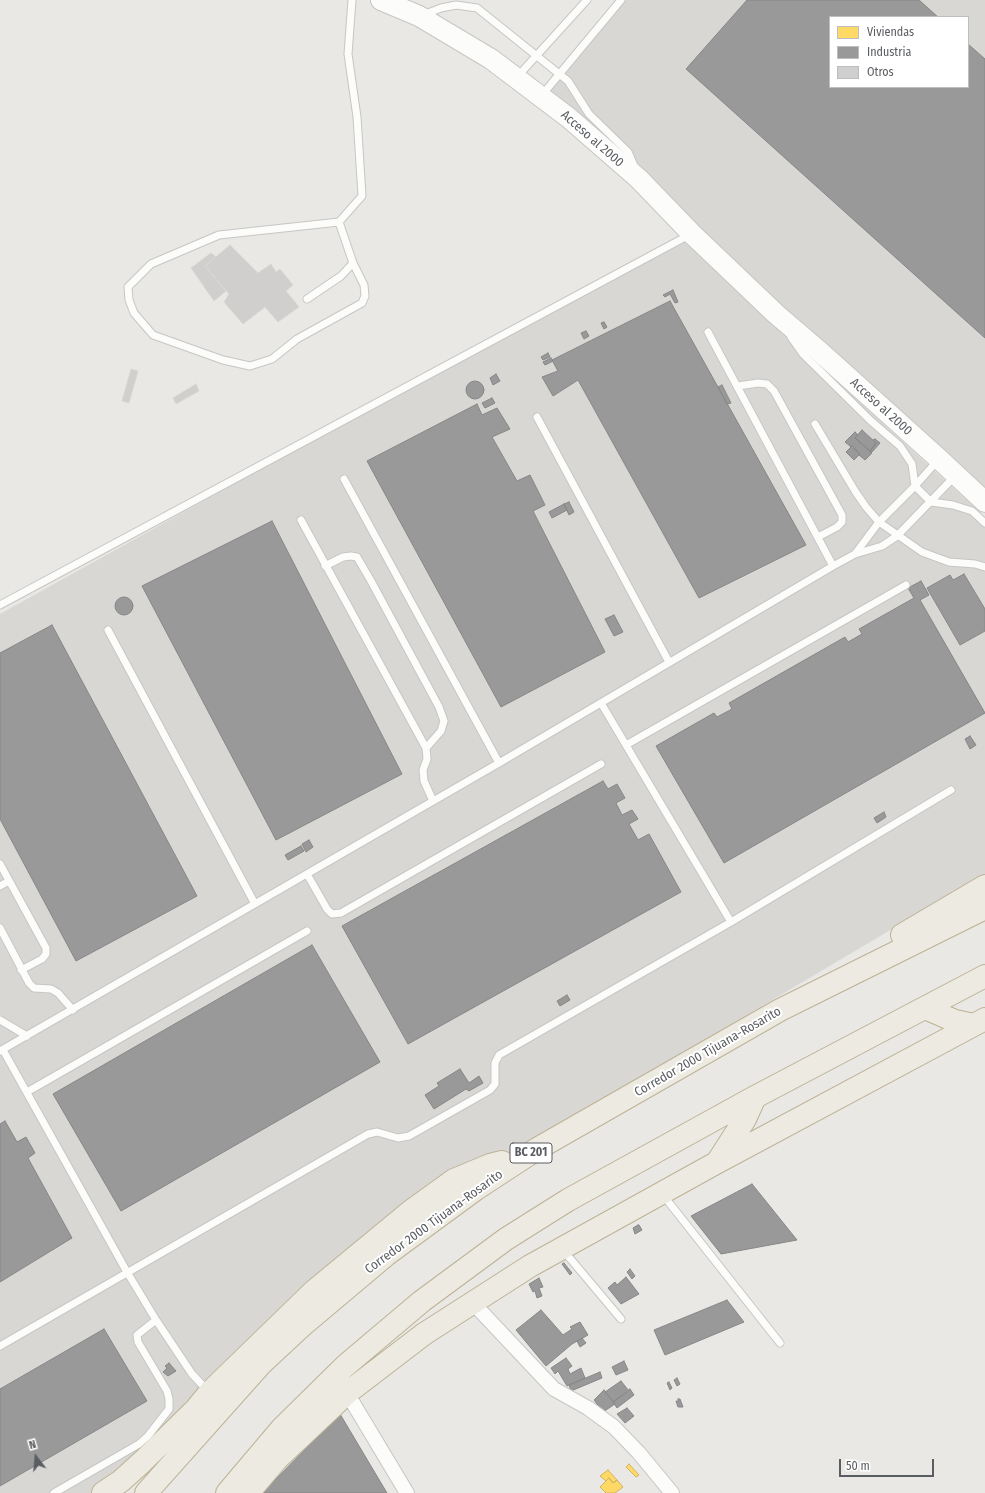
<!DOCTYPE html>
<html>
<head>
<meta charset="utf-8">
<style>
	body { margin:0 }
	#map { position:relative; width:985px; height:1493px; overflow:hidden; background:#e9e8e4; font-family:"Fira Sans Condensed",sans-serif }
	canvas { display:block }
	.legend { position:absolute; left:829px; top:16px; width:140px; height:72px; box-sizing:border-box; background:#fff; border:1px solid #bdbec0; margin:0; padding:5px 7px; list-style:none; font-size:12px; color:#5a5d61 }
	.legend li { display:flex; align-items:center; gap:8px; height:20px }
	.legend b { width:20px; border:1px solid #bdbec0 }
	.north { position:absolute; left:16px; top:1437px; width:40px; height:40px; -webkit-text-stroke:3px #fff; paint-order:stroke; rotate:344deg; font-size:11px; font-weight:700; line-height:16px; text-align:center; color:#5a5d61 }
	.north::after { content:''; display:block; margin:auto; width:14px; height:18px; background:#5a5d61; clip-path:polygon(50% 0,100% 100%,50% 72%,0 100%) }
	.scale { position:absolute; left:839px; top:1459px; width:95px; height:18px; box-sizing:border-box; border:2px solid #5a5d61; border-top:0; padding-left:5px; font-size:12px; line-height:14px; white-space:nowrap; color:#5a5d61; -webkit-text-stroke:3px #fff; paint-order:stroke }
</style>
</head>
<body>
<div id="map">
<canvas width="985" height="1493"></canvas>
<ul class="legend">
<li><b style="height:11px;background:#ffd966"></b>Viviendas</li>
<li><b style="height:11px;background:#999"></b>Industria</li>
<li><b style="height:11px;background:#d0cfcd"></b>Otros</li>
</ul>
<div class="north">N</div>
<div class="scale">50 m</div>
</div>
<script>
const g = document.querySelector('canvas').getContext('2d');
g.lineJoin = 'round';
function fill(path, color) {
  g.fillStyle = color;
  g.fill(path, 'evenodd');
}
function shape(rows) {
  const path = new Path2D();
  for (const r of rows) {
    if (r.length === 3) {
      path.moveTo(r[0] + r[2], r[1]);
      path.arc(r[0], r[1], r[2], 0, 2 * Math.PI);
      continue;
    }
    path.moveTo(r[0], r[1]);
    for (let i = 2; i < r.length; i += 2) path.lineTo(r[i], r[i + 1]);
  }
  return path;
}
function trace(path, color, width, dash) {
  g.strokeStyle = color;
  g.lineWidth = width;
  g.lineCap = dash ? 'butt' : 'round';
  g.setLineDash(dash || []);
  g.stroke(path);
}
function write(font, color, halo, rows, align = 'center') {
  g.font = font + ' "Fira Sans Condensed",sans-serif';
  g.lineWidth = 4;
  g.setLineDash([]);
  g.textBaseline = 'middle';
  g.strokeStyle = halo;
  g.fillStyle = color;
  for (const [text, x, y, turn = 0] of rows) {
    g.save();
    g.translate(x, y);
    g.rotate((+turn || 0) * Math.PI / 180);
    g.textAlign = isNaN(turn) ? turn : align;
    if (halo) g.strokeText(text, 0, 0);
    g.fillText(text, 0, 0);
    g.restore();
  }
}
fill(shape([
	[619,0,985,0,985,506,541,97],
	[830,17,968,17,968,87,830,87],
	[679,237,985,517,985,874,416,1211,251,1342,135,1484,119,1493,0,1493,0,614]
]), '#d9d7d4');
const homes = shape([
	[629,1464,639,1475,636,1477,626,1467,629,1464],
	[608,1470,617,1480,613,1483,609,1478,606,1481,600,1476,608,1470],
	[609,1478,613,1483,617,1480,623,1487,615,1493,606,1493,600,1487,609,1478]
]);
fill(homes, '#ffd966');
trace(homes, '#ceb464', 1);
const industry = shape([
	[747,0,919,0,938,17,830,17,830,87,968,87,968,44,985,59,985,338,686,69,747,0],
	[673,290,678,302,675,303,670,294,665,297,663,295,673,290],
	[670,301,806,545,699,598,578,380,553,396,542,377,558,371,552,360,670,301],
	[604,322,607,327,604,329,601,323,604,322],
	[586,331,589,336,584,339,581,333,586,331],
	[548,353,550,357,543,360,541,357,548,353],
	[551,358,553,361,545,365,543,362,551,358],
	[496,374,500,381,493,385,490,378,496,374],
	[475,390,9],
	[722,385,731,403,727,404,718,387,722,385],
	[492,398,495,403,485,408,482,403,492,398],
	[477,404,482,415,497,408,510,429,492,437,517,481,530,475,545,505,533,511,605,652,501,707,367,461,477,404],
	[862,430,876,443,870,451,855,438,862,430],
	[855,432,858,435,855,438,872,453,865,460,859,455,860,454,845,442,855,432],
	[875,439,880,443,872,452,870,451,876,443,873,440,875,439],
	[852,446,860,454,854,460,846,452,852,446],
	[569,502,574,512,569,515,564,504,569,502],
	[564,504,567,510,552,518,549,512,564,504],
	[272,521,402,774,276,840,142,586,272,521],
	[964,574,985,609,985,631,960,645,927,588,950,575,953,580,964,574],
	[921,581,929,595,920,600,985,713,724,863,656,746,714,713,717,717,732,709,729,703,845,637,848,642,862,634,859,629,914,598,908,588,921,581],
	[124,606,9],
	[614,615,623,632,614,636,605,619,614,615],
	[52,625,197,896,76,961,0,819,0,653,52,625],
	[970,736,976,745,970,749,965,739,970,736],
	[603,781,608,789,617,784,625,798,616,803,622,815,632,810,638,819,629,824,638,840,649,834,681,892,408,1044,342,926,603,781],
	[884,812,886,817,877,823,874,818,884,812],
	[309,840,313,847,306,852,302,844,309,840],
	[301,846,304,851,288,860,285,855,301,846],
	[312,945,380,1062,121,1211,53,1094,312,945],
	[567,995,570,1000,560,1006,557,1001,567,995],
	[460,1069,469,1083,479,1076,483,1083,469,1091,466,1089,434,1109,425,1095,439,1086,437,1083,460,1069],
	[5,1121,17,1142,26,1137,35,1153,28,1158,72,1238,0,1282,0,1124,5,1121],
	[752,1184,797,1240,721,1254,691,1216,752,1184],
	[638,1225,639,1225,642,1230,635,1234,633,1228,638,1225],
	[564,1263,572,1273,570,1275,562,1264,564,1263],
	[630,1269,635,1276,632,1279,627,1272,630,1269],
	[626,1277,639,1294,621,1304,608,1288,615,1282,617,1285,626,1277],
	[539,1278,543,1287,539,1288,542,1296,537,1298,535,1291,533,1292,529,1284,539,1278],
	[727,1300,744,1322,665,1355,654,1330,727,1300],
	[541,1310,563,1335,572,1329,570,1327,580,1322,588,1335,572,1344,546,1366,516,1330,541,1310],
	[104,1329,147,1401,0,1486,0,1389,104,1329],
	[582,1338,586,1343,580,1347,577,1341,582,1338],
	[566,1358,572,1366,568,1369,570,1374,581,1368,585,1378,567,1386,558,1371,555,1374,551,1368,566,1358],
	[624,1361,628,1370,616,1375,612,1367,624,1361],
	[169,1363,176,1371,168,1376,163,1372,167,1368,165,1366,169,1363],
	[600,1372,602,1378,571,1391,569,1385,600,1372],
	[677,1378,680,1384,677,1386,674,1380,677,1378],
	[621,1381,629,1391,613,1402,605,1392,621,1381],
	[669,1382,672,1388,670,1390,667,1383,669,1382],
	[630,1389,634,1395,617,1408,613,1402,630,1389],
	[604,1390,615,1404,603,1412,594,1400,604,1390],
	[678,1399,680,1399,683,1407,678,1407,676,1401,679,1401,678,1399],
	[627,1408,634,1416,625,1423,617,1414,627,1408],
	[340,1414,387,1493,262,1493,340,1414]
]);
fill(industry, '#999');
trace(industry, '#868788', 1);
const building = shape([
	[230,245,258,273,271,264,276,272,280,269,293,285,286,291,299,307,278,322,265,307,243,324,224,302,229,294,205,266,230,245],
	[211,253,216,257,205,266,226,291,214,301,191,268,211,253],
	[131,369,138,371,129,403,122,401,131,369],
	[196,384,199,391,176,404,173,398,196,384]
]);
fill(building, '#d0cfcd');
trace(building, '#d8d7d4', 1);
const lane = shape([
	[352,0,348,54,357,117,362,196,339,222,219,235,151,264,128,287,129,300,134,313,153,335,223,360,250,366,272,359,297,339,362,303,365,296,364,285,353,263],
	[423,15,441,8,456,5,477,8,568,81,589,114,628,152,635,168],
	[517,77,587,0],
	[542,95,621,0],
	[307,299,341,276,353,263,339,222],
	[708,332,833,566],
	[791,337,803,354,871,421,900,446,912,464,915,486,931,502,953,505,972,511,985,523],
	[738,386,758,383,767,384,774,391,842,515,842,522,837,527,818,537],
	[537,417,669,662],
	[815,424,855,491,866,507,879,522,922,552,949,562,975,564,985,567],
	[344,479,499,763],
	[301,520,426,748,427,759,423,770,424,781,433,801],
	[855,554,879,522,915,486,938,460],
	[325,566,343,557,351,556,357,557,371,581,439,707,444,721,441,731,426,748],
	[0,605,691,234],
	[108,630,255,904],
	[601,703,731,922],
	[626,745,906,585],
	[0,864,46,948,46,954,42,959,21,970],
	[307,874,327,909,332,914,341,913,601,764],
	[0,886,9,881],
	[0,928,29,983,34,988,51,989,58,993,73,1010],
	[0,1020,27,1036],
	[3,1050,127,1272,156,1320,192,1374,208,1391],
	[0,1051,499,763,833,566,855,554,882,546,897,536,955,476],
	[27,1092,307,931],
	[663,1195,780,1343],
	[563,1250,621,1319],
	[0,1346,368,1134,377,1132,398,1138,409,1136,490,1090,495,1084,495,1063,499,1055,731,922,951,790],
	[54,1493,139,1444,148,1436,169,1409,169,1399,167,1391,138,1342,137,1335,156,1320]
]);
const street = shape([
	[473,1303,554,1389,588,1408,614,1427,639,1453,672,1493],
	[347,1393,407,1493]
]);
const secondary = shape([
	[381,0,419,16,491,59,569,118,639,179,691,233,776,314,818,350,939,459,985,502]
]);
const highway = shape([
	[902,935,985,886],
	[925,1008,955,1021,974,1025],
	[718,1161,745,1119,755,1097],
	[103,1493,121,1481,142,1462,196,1409,210,1392,314,1291,411,1211,454,1180,490,1165,502,1162],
	[146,1493,261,1364,304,1324,386,1255,476,1189,537,1149,780,1010,985,908],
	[227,1493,282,1428,345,1366,422,1301,506,1239,568,1200,755,1097,985,976],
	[248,1493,277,1459,347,1393,424,1334,530,1266,716,1163,985,1019]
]);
trace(lane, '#c6c6c6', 9);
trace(street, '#c6c6c6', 16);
trace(secondary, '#c6c6c5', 22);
trace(highway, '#bdb295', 24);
trace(lane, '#fcfcfb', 7);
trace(street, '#fcfcfb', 14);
trace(secondary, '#fcfcfb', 20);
trace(highway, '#eceae1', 22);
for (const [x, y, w] of [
	[531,1153,42]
]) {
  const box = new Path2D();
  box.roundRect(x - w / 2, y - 10, w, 20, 3);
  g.fillStyle = '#fff';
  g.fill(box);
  trace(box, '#5a5d61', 1);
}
write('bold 12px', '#5a5d61', null, [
	["BC 201",531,1153]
]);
write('13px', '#5a5d61', '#fff', [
	["Acceso al 2000",592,139,41],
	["Acceso al 2000",881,407,42],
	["Corredor 2000 Tijuana-Rosarito",708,1052,-30],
	["Corredor 2000 Tijuana-Rosarito",434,1222,-36]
]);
</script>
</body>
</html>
